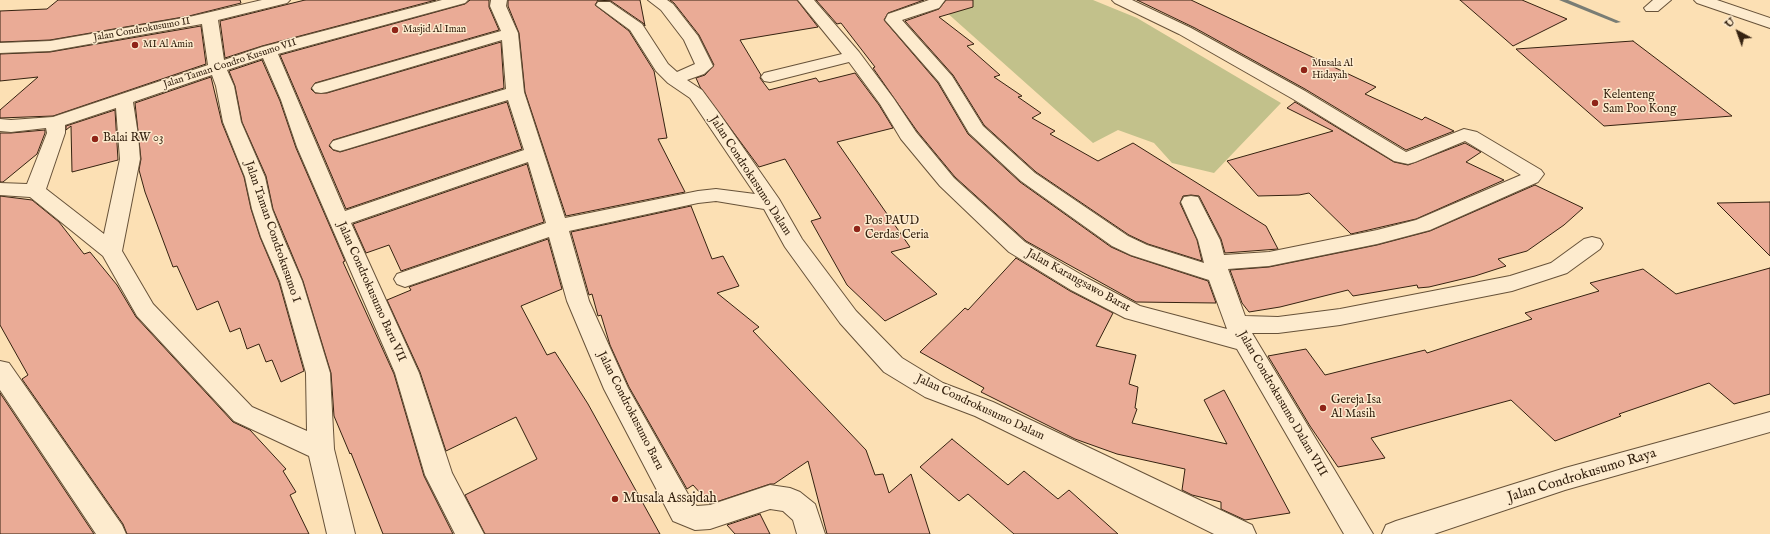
<!DOCTYPE html>
<html>
<head>
<meta charset="utf-8">
<style>
	body { margin:0 }
	#map { position:relative; width:1770px; height:534px; overflow:hidden; background:#fce0b4; font-family:"IM FELL English",serif }
	canvas { display:block }
	.north { position:absolute; left:1718px; top:12px; width:40px; height:40px; -webkit-text-stroke:3px #fdebce; paint-order:stroke; rotate:319deg; font-size:11px; font-weight:700; line-height:16px; text-align:center; color:#352210 }
	.north::after { content:''; display:block; margin:auto; width:14px; height:18px; background:#352210; clip-path:polygon(50% 0,100% 100%,50% 72%,0 100%) }
</style>
</head>
<body>
<div id="map">
<canvas width="1770" height="534"></canvas>
<div class="north">U</div>
</div>
<script>
const g = document.querySelector('canvas').getContext('2d');
g.lineJoin = 'round';
function fill(path, color) {
  g.fillStyle = color;
  g.fill(path, 'evenodd');
}
function shape(rows) {
  const path = new Path2D();
  for (const r of rows) {
    path.moveTo(r[0], r[1]);
    for (let i = 2; i < r.length; i += 2) path.lineTo(r[i], r[i + 1]);
  }
  return path;
}
function trace(path, color, width, dash) {
  g.strokeStyle = color;
  g.lineWidth = width;
  g.lineCap = dash ? 'butt' : 'round';
  g.setLineDash(dash || []);
  g.stroke(path);
}
function write(font, color, halo, rows, align = 'center') {
  g.font = font + ' "IM FELL English",serif';
  g.lineWidth = 3;
  g.setLineDash([]);
  g.textBaseline = 'middle';
  g.strokeStyle = halo;
  g.fillStyle = color;
  for (const [text, x, y, turn = 0] of rows) {
    g.save();
    g.translate(x, y);
    g.rotate((+turn || 0) * Math.PI / 180);
    g.textAlign = isNaN(turn) ? turn : align;
    if (halo) g.strokeText(text, 0, 0);
    g.fillText(text, 0, 0);
    g.restore();
  }
}
fill(shape([
	[946,0,1093,0,1137,18,1281,103,1214,173,1172,163,1154,143,1118,130,1093,143,936,3]
]), '#c2c18b');
fill(shape([
	[1559,0,1568,0,1621,22,1616,23,1559,0]
]), '#797d75');
const building = shape([
	[58,0,240,0,241,3,189,16,50,40,0,42,0,11,47,9,58,0],
	[305,0,436,0,262,46,225,58,220,21,305,0],
	[470,0,489,0,489,7,499,30,315,83,311,89,315,93,327,93,501,42,504,88,333,140,329,146,333,150,340,152,507,102,522,149,346,209,280,55,465,4,470,0],
	[508,0,640,0,645,26,643,23,611,1,598,0,595,5,629,31,654,71,667,138,658,139,685,192,566,216,525,92,519,33,508,6,508,0],
	[670,0,797,0,818,27,740,40,761,75,760,78,769,90,816,78,819,82,855,73,879,105,893,128,837,142,910,247,891,252,937,294,885,321,847,285,811,221,821,218,785,159,759,167,700,87,696,78,705,75,714,65,699,35,674,3,670,0],
	[816,0,924,0,888,13,884,20,938,83,968,134,1020,182,1111,247,1131,256,1208,281,1216,303,1136,302,1026,241,955,177,917,131,873,68,875,67,841,23,837,24,816,0],
	[946,0,973,0,973,7,939,17,974,44,967,46,1000,75,994,77,1022,96,1018,97,1041,113,1032,118,1055,131,1050,134,1098,161,1133,143,1266,226,1278,249,1225,253,1221,239,1199,196,1191,195,1183,196,1180,203,1197,240,1202,261,1148,244,1129,235,1036,172,984,125,953,75,905,21,939,9,946,0],
	[1137,0,1191,0,1376,87,1365,94,1422,120,1425,117,1454,131,1406,150,1305,89,1195,28,1137,0],
	[1460,0,1522,0,1567,19,1513,46,1460,0],
	[201,26,206,64,53,116,0,118,0,110,38,77,0,81,0,54,50,52,201,26],
	[1633,41,1732,116,1604,126,1516,49,1633,41],
	[262,60,280,101,296,148,345,261,343,262,394,374,424,476,453,534,383,534,351,453,350,454,334,416,331,373,303,281,273,209,266,176,242,122,235,86,229,71,262,60],
	[211,77,222,123,244,177,251,209,260,237,279,282,304,371,281,382,272,360,266,362,259,344,247,349,240,328,230,332,218,301,197,310,177,266,173,267,145,192,139,170,141,159,135,103,211,77],
	[1295,102,1394,162,1408,165,1465,143,1481,152,1466,162,1504,180,1416,219,1351,234,1309,193,1299,195,1258,196,1227,161,1333,131,1287,108,1295,102],
	[115,110,118,160,72,172,71,126,66,130,66,126,115,110],
	[45,130,45,133,37,154,3,182,0,182,0,133,11,133,45,130],
	[527,164,544,222,401,271,389,245,366,253,353,224,527,164],
	[1535,185,1583,208,1564,225,1527,251,1498,259,1506,266,1475,276,1429,287,1418,288,1417,285,1353,296,1348,290,1280,307,1249,312,1242,303,1230,270,1269,267,1377,245,1430,231,1535,185],
	[0,196,32,200,59,222,84,254,90,252,117,285,136,317,233,422,250,430,286,469,283,471,296,492,290,495,309,534,127,534,123,524,22,379,28,375,0,325,0,196],
	[1770,202,1770,256,1717,203,1770,202],
	[691,206,712,259,723,256,739,286,717,293,759,327,753,331,866,450,875,475,883,474,889,493,911,474,930,534,827,534,808,461,774,484,770,484,710,504,693,485,687,489,629,387,610,345,601,315,598,316,592,294,589,295,571,232,691,206],
	[548,239,562,289,521,306,547,355,555,352,588,404,660,534,485,534,465,495,537,459,516,417,446,451,420,372,387,300,411,290,409,287,548,239],
	[1016,258,1070,291,1113,313,1096,346,1136,355,1129,384,1138,387,1135,408,1137,409,1132,423,1227,444,1204,400,1224,390,1290,513,1245,520,1221,509,1221,502,1192,495,1182,490,1185,469,1117,454,1075,439,981,392,984,388,920,352,965,308,968,310,1016,258],
	[1770,268,1770,394,1734,404,1709,383,1619,414,1621,416,1555,441,1511,400,1371,438,1385,458,1338,467,1310,426,1268,356,1306,349,1325,375,1425,350,1427,353,1532,319,1525,313,1599,291,1590,283,1643,269,1676,294,1770,268],
	[0,393,94,534,0,534,0,393],
	[952,439,1008,485,1024,471,1058,499,1069,490,1118,534,1014,534,968,494,959,501,920,467,952,439],
	[760,514,770,534,735,534,727,525,760,514]
]);
fill(building, '#eaab96');
trace(building, '#352210', 1);
const minor = shape([
	[262,0,290,0,287,3,218,20,224,60,262,47,442,0,468,0,465,3,278,54,345,211,524,150,508,100,347,149,340,151,333,149,330,145,333,141,506,89,502,40,327,92,321,93,315,92,312,88,315,84,501,31,490,6,491,0,507,0,506,6,518,33,524,92,565,218,698,191,716,189,755,194,690,98,668,83,656,71,630,30,596,5,598,2,610,2,642,24,668,64,677,72,695,64,684,40,661,10,648,0,667,0,673,4,698,36,713,66,704,74,687,80,702,90,719,113,779,199,802,239,856,311,902,358,943,383,993,402,1252,525,1256,534,1214,534,975,416,925,397,884,372,840,323,785,247,764,209,716,201,698,203,569,231,589,301,628,388,693,503,697,506,710,505,770,485,790,488,800,492,815,504,825,534,797,534,793,520,783,511,770,509,710,529,695,530,673,521,604,389,567,301,549,237,405,287,397,284,394,279,397,274,546,223,528,162,351,223,419,373,452,473,484,534,455,534,425,475,395,373,297,147,281,100,263,58,227,70,234,86,241,122,265,177,272,209,283,237,302,281,330,373,334,449,355,534,327,534,309,456,234,421,137,316,103,256,30,197,0,195,0,183,27,184,47,133,46,128,11,132,0,131,0,119,11,120,53,117,208,65,202,24,50,51,0,53,0,43,50,41,189,17,262,0],
	[212,75,216,86,223,122,245,177,252,209,261,237,280,281,306,373,307,431,252,407,153,304,122,251,140,159,138,135,133,102,212,75],
	[116,108,120,159,104,234,46,189,65,133,65,125,116,108],
	[798,0,814,0,859,52,894,99,916,132,954,178,1025,242,1087,278,1140,306,1227,329,1209,280,1131,255,1112,246,1021,181,969,133,939,82,885,20,888,14,929,0,945,0,939,8,902,20,952,76,983,126,1035,173,1128,236,1147,245,1204,263,1198,240,1181,202,1184,197,1191,196,1198,197,1220,240,1224,255,1269,252,1377,230,1416,220,1521,175,1465,141,1415,162,1408,164,1394,161,1293,99,1179,34,1115,3,1112,0,1132,0,1191,28,1305,91,1406,152,1464,129,1477,132,1541,170,1544,174,1538,182,1430,230,1377,244,1269,266,1228,269,1245,316,1278,317,1340,309,1510,276,1551,263,1584,239,1592,237,1600,239,1603,244,1600,249,1567,273,1512,291,1340,325,1278,333,1252,333,1373,534,1344,534,1237,349,1125,318,1071,290,1009,252,940,186,901,139,880,104,849,62,770,82,764,81,761,77,764,73,842,54,798,0],
	[1653,0,1671,0,1658,11,1646,11,1644,8,1653,0],
	[1694,0,1717,0,1770,18,1770,28,1697,3,1694,0],
	[0,361,9,363,122,525,126,534,96,534,0,390,0,361],
	[1770,412,1770,432,1565,490,1434,534,1382,534,1386,525,1396,521,1565,468,1770,412]
]);
trace(minor, '#675239', 2);
fill(minor, '#fdebce');
for (const [x, y, r, color] of [
	[395,30,4,"#8f2418"],
	[135,45,4,"#8f2418"],
	[1304,70,4,"#8f2418"],
	[1595,103,4,"#8f2418"],
	[95,139,4,"#8f2418"],
	[857,229,4,"#8f2418"],
	[1323,408,4,"#8f2418"],
	[615,499,4,"#8f2418"]
]) {
  const dot = new Path2D();
  dot.arc(x, y, r, 0, 2 * Math.PI);
  g.fillStyle = color;
  g.fill(dot);
  trace(dot, '#fdebce', 1.5);
}
write('10px', '#352210', '#fdebce', [
	["Jalan Condrokusumo II",142,30,-10],
	["Jalan Taman Condro Kusumo VII",230,64,-18]
]);
write('10px', '#352210', '#fdebce', [
	["Masjid Al Iman",403,30],
	["MI Al Amin",143,45],
	["Musala Al",1312,64],
	["Hidayah",1312,76]
], 'left');
write('12px', '#352210', '#fdebce', [
	["Kelenteng",1603,96],
	["Sam Poo Kong",1603,110],
	["Balai RW 03",103,139],
	["Pos PAUD",865,222],
	["Cerdas Ceria",865,236],
	["Gereja Isa",1331,401],
	["Al Masih",1331,415]
], 'left');
write('12px', '#352210', '#fdebce', [
	["Jalan Condrokusumo Dalam",750,176,57],
	["Jalan Taman Condrokusumo I",272,232,71],
	["Jalan Karangsawo Barat",1078,281,29],
	["Jalan Condrokusumo Baru VII",371,292,66],
	["Jalan Condrokusumo Dalam VIII",1282,404,60],
	["Jalan Condrokusumo Dalam",980,408,25],
	["Jalan Condrokusumo Baru",630,411,63]
]);
write('14px', '#352210', '#fdebce', [
	["Jalan Condrokusumo Raya",1582,476,-17]
]);
write('14px', '#352210', '#fdebce', [
	["Musala Assajdah",623,499]
], 'left');
</script>
</body>
</html>
